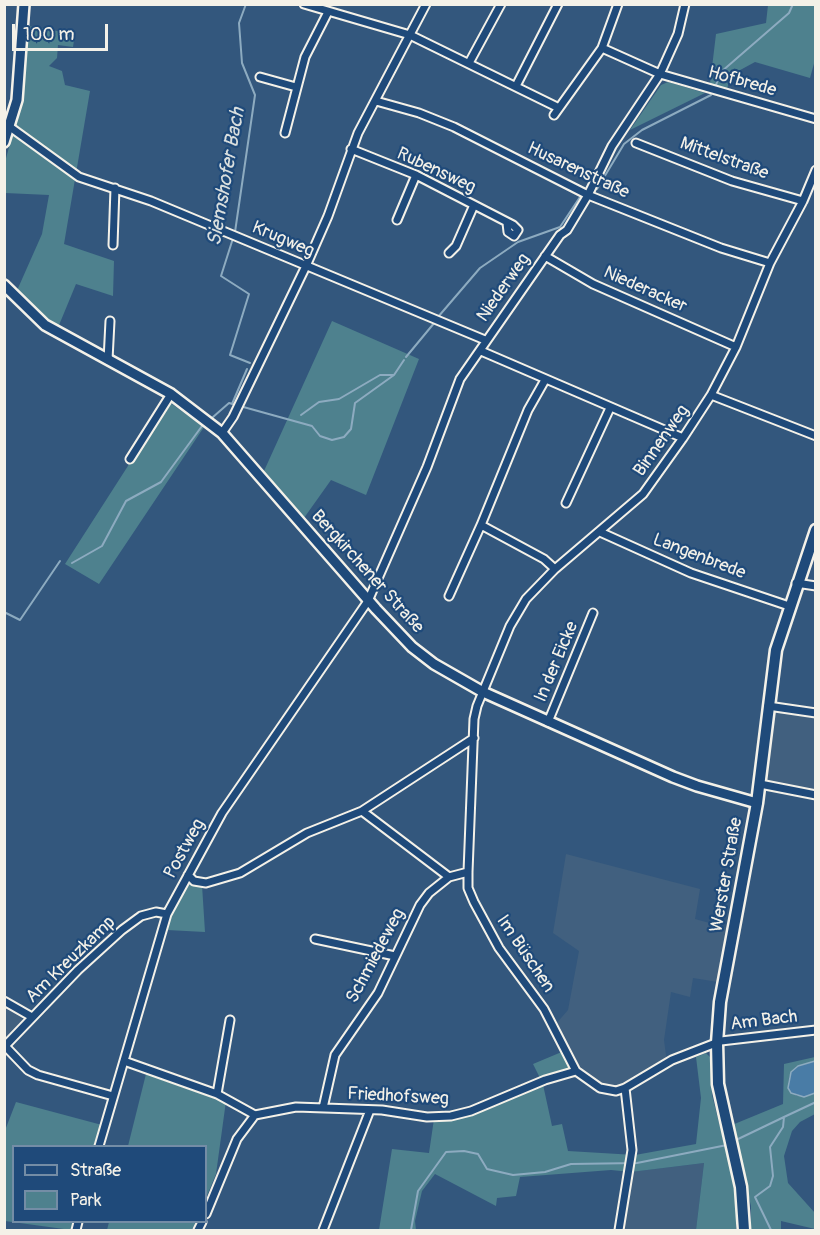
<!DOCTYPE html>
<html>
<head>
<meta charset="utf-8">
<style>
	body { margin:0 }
	#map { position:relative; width:820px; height:1235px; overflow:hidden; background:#33577d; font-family:Pangolin,sans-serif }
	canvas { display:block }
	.frame { position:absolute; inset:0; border:6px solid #f4f1e8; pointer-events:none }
	.legend { position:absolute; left:12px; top:1145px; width:195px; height:78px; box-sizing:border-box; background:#1f4a7a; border:2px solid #748da6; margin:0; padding:8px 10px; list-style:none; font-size:18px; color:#f4f1e8 }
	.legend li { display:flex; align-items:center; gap:12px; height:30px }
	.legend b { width:30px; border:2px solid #748da6 }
	.scale { position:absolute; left:12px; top:24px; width:96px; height:27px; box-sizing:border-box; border:3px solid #f4f1e8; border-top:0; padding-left:8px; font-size:18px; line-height:21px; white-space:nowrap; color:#f4f1e8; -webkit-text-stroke:4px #1f4a7a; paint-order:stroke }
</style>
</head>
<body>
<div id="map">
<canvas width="820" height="1235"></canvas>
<div class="frame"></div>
<ul class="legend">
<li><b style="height:8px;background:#1f4a7a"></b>Straße</li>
<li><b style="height:16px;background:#4e818e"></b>Park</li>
</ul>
<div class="scale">100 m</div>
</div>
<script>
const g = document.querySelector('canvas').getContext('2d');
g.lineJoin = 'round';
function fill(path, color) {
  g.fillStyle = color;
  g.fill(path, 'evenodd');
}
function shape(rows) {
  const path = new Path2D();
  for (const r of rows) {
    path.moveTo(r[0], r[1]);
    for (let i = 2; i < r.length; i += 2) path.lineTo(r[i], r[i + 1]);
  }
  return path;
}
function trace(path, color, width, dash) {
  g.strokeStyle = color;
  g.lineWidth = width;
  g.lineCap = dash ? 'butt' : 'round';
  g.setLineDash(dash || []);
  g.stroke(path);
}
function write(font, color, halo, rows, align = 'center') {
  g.font = font + ' Pangolin,sans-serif';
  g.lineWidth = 4.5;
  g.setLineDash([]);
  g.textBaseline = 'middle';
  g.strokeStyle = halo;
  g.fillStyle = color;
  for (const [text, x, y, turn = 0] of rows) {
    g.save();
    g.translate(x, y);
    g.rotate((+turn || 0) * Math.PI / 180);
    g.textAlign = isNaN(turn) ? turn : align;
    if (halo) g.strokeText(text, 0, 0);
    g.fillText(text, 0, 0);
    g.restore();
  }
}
fill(shape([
	[771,710,815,715,815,796,763,787],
	[566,854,700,889,695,919,735,930,724,983,693,978,690,997,671,992,664,1040,667,1063,616,1093,574,1070,555,1025,568,1010,579,951,553,933],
	[5,1005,26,1022,5,1043],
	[704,1163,696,1230,622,1230,631,1172]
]), '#41607f');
fill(shape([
	[768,5,815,5,815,60,810,78,755,62,731,75,727,89,710,84,716,34,766,23],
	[28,26,75,34,73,47,58,45,57,58,49,66,62,71,65,85,90,91,64,244,114,261,113,296,76,284,57,330,15,295,42,234,49,195,5,193,5,162,23,96],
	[668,82,705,93,630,130,661,85],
	[332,321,419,359,366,495,331,480,304,518,264,471],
	[169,402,204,427,99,584,65,564],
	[187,885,202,885,205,932,167,930,170,919],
	[564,1051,574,1070,542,1080,552,1126,562,1124,568,1151,635,1155,696,1144,701,1098,696,1057,706,1053,711,1058,712,1095,736,1191,736,1230,696,1230,704,1163,631,1172,611,1170,520,1177,516,1196,497,1198,496,1206,435,1174,422,1191,415,1221,416,1230,379,1230,392,1149,429,1153,434,1119,443,1119,541,1080,533,1064],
	[815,1057,815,1061,798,1066,791,1072,789,1078,788,1088,797,1096,815,1093,815,1114,800,1122,792,1131,784,1156,788,1183,815,1213,815,1229,781,1221,781,1230,751,1230,751,1206,732,1125,783,1104,784,1064],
	[147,1070,226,1101,216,1174,206,1198,206,1146,128,1146],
	[16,1102,102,1125,96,1146,14,1146,14,1222,73,1222,71,1230,5,1221,4,1133],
	[109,1222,196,1222,192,1230,107,1230]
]), '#4e818e');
const water = shape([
	[815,1061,815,1093,804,1097,791,1093,788,1088,791,1072,798,1066,815,1061]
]);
fill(water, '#497ca6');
trace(water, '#8dabc0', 1.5);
trace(shape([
	[246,4,239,23,242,63,255,95,235,232,221,276,249,294,230,355,250,363],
	[716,85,721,72,789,13,793,4],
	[597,189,624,144,642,130,711,95],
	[438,317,480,268,518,242,560,227,580,197],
	[406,357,435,322],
	[232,404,247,369],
	[301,415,319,402,339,399,380,375,394,375],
	[213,417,229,403,312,426,320,436,332,440,344,437,351,429,355,403,394,375,404,360],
	[72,563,102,546,126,501,161,482,202,426],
	[4,612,20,620,60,561],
	[734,1141,784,1117],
	[411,1230,418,1191,446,1152,464,1151,478,1154,487,1169,513,1175,545,1172,571,1164,637,1163,727,1145],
	[771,1230,755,1197,770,1186,773,1176,770,1147,783,1127,784,1117,816,1102]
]), '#8dabc0', 2);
const minor = shape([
	[304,4,410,35,559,108],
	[602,48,660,74,816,119],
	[469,63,501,4],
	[260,77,296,87],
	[516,86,558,4],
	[376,101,419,113,454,127,588,195,721,248,770,263],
	[554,115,602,48,618,4],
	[10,127,79,177,151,201,485,340],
	[285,133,305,57,328,12],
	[636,143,732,181,803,201],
	[351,149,416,175,513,225,518,230,514,236,508,232,507,223],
	[816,170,803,201,770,263,736,347,711,395,683,438,643,494,555,569,526,599,510,626,477,706,474,719,468,872,468,888,474,902,499,948,544,1009,576,1071,600,1088,616,1091,625,1088,672,1060,721,1041,816,1030],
	[397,220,416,175],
	[113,245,115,188],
	[449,253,456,246,474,205],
	[545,256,593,284,736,347],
	[481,351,683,438],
	[108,360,110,321],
	[711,395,816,436],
	[222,433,233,417,306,266,328,216,358,133,426,4],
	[130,459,171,394],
	[566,503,610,408],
	[481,525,544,559,555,569],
	[600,532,691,573,789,606],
	[796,583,816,586],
	[449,596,481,525,528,410,545,380],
	[768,706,816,713],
	[548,722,593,613],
	[760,784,816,795],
	[362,811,449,877],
	[188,875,194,881,206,883,240,873,307,833,362,811,474,738],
	[315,939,395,956],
	[4,1001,32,1017],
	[5,1046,28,1070,38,1075,113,1096],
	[4,1047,78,970,122,930,141,916,156,912,167,914],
	[124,1061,217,1094,255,1115,296,1107,382,1110,427,1117,451,1116,471,1111,545,1080,576,1071],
	[217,1094,230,1020],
	[323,1108,335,1055,378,993,420,905,429,893,449,877,468,872],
	[99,1146,167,914,222,813,368,601,427,467,460,379,560,235,567,230,588,195,612,146,660,74,678,34,685,4],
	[206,1214,237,1139,255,1115],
	[76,1230,78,1222],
	[198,1230,202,1222],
	[323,1230,370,1110],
	[619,1230,632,1150,625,1088]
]);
const tertiary = shape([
	[4,142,17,100,24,4],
	[4,285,45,325,171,394,222,433,376,609,412,647,434,664,483,692,673,777,697,786,757,803]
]);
const secondary = shape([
	[744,1230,741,1187,718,1084,717,1043,720,1002,757,803,776,650,816,530]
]);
trace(minor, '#f4f1e8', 11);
trace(tertiary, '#f4f1e8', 14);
trace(secondary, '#f4f1e8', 15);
trace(minor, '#1f4a7a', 7);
trace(tertiary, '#1f4a7a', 9);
trace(secondary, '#1f4a7a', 10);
write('18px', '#f4f1e8', '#1f4a7a', [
	["Hofbrede",742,82,16],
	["Mittelstraße",724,159,20],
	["Rubensweg",436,171,25],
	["Husarenstraße",578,171,25],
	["Krugweg",283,240,23],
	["Niederweg",504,288,-55],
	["Niederacker",645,290,24],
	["Binnenweg",662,441,-55],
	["Langenbrede",699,557,21],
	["Bergkirchener Straße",367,572,48],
	["In der Eicke",557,662,-67],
	["Postweg",185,849,-61],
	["Werster Straße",727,875,-80],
	["Im Büschen",525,954,56],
	["Schmiedeweg",376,956,-62],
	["Am Kreuzkamp",71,960,-44],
	["Am Bach",764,1021,-7],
	["Friedhofsweg",398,1097,3]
]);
write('italic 20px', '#dadfde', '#1f4a7a', [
	["Siemshofer Bach",227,177,-80]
]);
</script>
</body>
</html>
